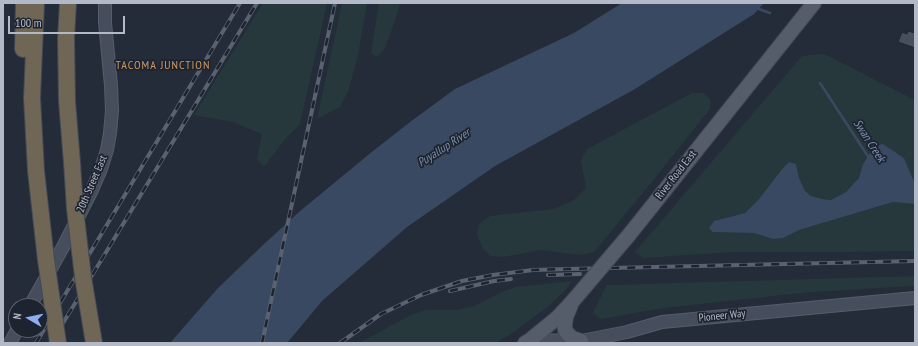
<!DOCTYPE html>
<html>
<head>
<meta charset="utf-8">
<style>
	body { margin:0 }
	#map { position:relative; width:918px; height:346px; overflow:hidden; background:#242c3a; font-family:"PT Sans Narrow",sans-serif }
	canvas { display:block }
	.frame { position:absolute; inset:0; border:4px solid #b3b9c6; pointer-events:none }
	.north { position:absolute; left:8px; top:298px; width:40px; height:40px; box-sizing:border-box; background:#1d242f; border:1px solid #59606b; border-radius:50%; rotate:279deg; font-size:11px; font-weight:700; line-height:16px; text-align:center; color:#b3b9c6 }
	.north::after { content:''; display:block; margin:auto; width:14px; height:18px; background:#8daff1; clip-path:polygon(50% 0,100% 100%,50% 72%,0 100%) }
	.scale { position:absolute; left:8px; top:16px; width:117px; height:18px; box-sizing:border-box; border:2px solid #b3b9c6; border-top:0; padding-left:5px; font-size:12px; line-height:14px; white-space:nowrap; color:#b3b9c6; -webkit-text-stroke:3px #1d242f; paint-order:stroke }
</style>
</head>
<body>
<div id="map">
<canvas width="918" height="346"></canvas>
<div class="frame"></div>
<div class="north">N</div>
<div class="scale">100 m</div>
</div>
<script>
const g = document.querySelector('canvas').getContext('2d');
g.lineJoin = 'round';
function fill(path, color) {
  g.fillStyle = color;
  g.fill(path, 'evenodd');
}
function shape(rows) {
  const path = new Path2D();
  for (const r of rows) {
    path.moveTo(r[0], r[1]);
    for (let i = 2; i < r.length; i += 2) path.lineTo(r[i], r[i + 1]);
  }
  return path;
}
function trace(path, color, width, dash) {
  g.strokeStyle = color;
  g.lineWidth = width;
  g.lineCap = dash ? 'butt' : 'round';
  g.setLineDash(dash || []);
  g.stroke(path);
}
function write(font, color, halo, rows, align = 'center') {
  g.font = font + ' "PT Sans Narrow",sans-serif';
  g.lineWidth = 3.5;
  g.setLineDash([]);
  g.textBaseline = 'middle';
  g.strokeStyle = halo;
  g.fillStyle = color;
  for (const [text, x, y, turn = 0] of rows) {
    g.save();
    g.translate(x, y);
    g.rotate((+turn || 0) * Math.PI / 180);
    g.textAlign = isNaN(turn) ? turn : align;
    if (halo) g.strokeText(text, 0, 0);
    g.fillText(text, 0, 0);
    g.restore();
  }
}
fill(shape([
	[263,3,327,3,300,124,286,138,264,167,257,159,262,134,233,122,194,115],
	[342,3,367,3,358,55,348,92,340,107,317,119],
	[379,3,400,3,395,21,384,50,377,57,371,53],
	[824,54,915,100,915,184,904,158,883,144,874,146,863,163,859,178,846,192,831,200,822,199,811,196,805,191,799,178,796,164,789,162,782,169,759,199,745,213,714,221,741,233,754,233,773,239,783,238,799,230,893,202,915,204,915,251,845,252,733,252,644,258,635,252,802,56],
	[692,93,703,93,710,99,710,109,651,183,594,252,581,255,541,250,503,257,491,256,483,249,477,234,479,224,490,216,553,209,574,200,586,188,581,161,587,149],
	[915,276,915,286,811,292,663,308,601,319,593,313,607,285],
	[572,281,563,293,546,308,511,334,495,343,359,343,411,315,426,310,457,310,474,306,502,292,516,287]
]), '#26383b');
fill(shape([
	[622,3,764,3,754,14,635,89,495,166,407,227,322,301,287,343,170,343,218,288,263,245,299,212,368,155,410,122,455,89,574,33],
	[883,144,904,158,915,184,915,204,893,202,799,230,783,238,773,239,754,233,713,232,709,228,714,221,745,213,759,199,782,169,789,162,796,164,799,178,805,191,811,196,822,199,831,200,846,192,859,178,863,164,874,146]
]), '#3a4962');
trace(shape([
	[756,8,770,13],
	[820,83,869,158]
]), '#3a4962', 2.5);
const building = shape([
	[908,31,915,33,915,48,898,42,902,32,907,34,908,31]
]);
fill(building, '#454f5e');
trace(building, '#1f2631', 1);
const secondary = shape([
	[30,306,63,247,92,190,101,169,107,150,110,133,112,111,111,85,105,23,105,3],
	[530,340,581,341,627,332,662,322,915,298],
	[10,343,17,330]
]);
const primary = shape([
	[629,235,814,3],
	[571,305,566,317,565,324,565,330,568,334,572,338,581,341],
	[525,343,530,340,557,318,572,302]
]);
const highway = shape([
	[36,3,32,98,36,171],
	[68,3,66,38,67,101,72,163],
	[23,49,24,3]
]);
trace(secondary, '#565c68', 14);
trace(primary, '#414853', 16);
trace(highway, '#434955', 18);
trace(secondary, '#464e5d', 12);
trace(primary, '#565d6a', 14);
trace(highway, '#706655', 16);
const rail = shape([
	[548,275,580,274],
	[450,291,494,281,511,279],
	[36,343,240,3],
	[51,343,257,3],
	[262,343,335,3],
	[340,343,381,314,421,295,462,281,493,275,533,270,568,269,915,261]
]);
trace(rail, '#5a6271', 4);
trace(rail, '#1d242f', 2.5, [8]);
const primaryBridge = shape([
	[572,302,629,235]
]);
const highwayBridge = shape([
	[72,163,75,209,83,277,94,343],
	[36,171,46,260,58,343]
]);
trace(primaryBridge, '#414853', 16, []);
trace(highwayBridge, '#434955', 18, []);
trace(primaryBridge, '#565d6a', 14);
trace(highwayBridge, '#706655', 16);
write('11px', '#b3b9c6', '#1d242f', [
	["River Road East",676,175,-52],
	["20th Street East",92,184,-67],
	["Pioneer Way",722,316,-6]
]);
g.letterSpacing = '1px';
write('12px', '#cd9767', '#1d242f', [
	["TACOMA JUNCTION",163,66]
]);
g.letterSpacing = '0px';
write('italic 12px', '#7c8eac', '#1d242f', [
	["Swan Creek",869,141,57],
	["Puyallup River",444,148,-33]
]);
</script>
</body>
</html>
